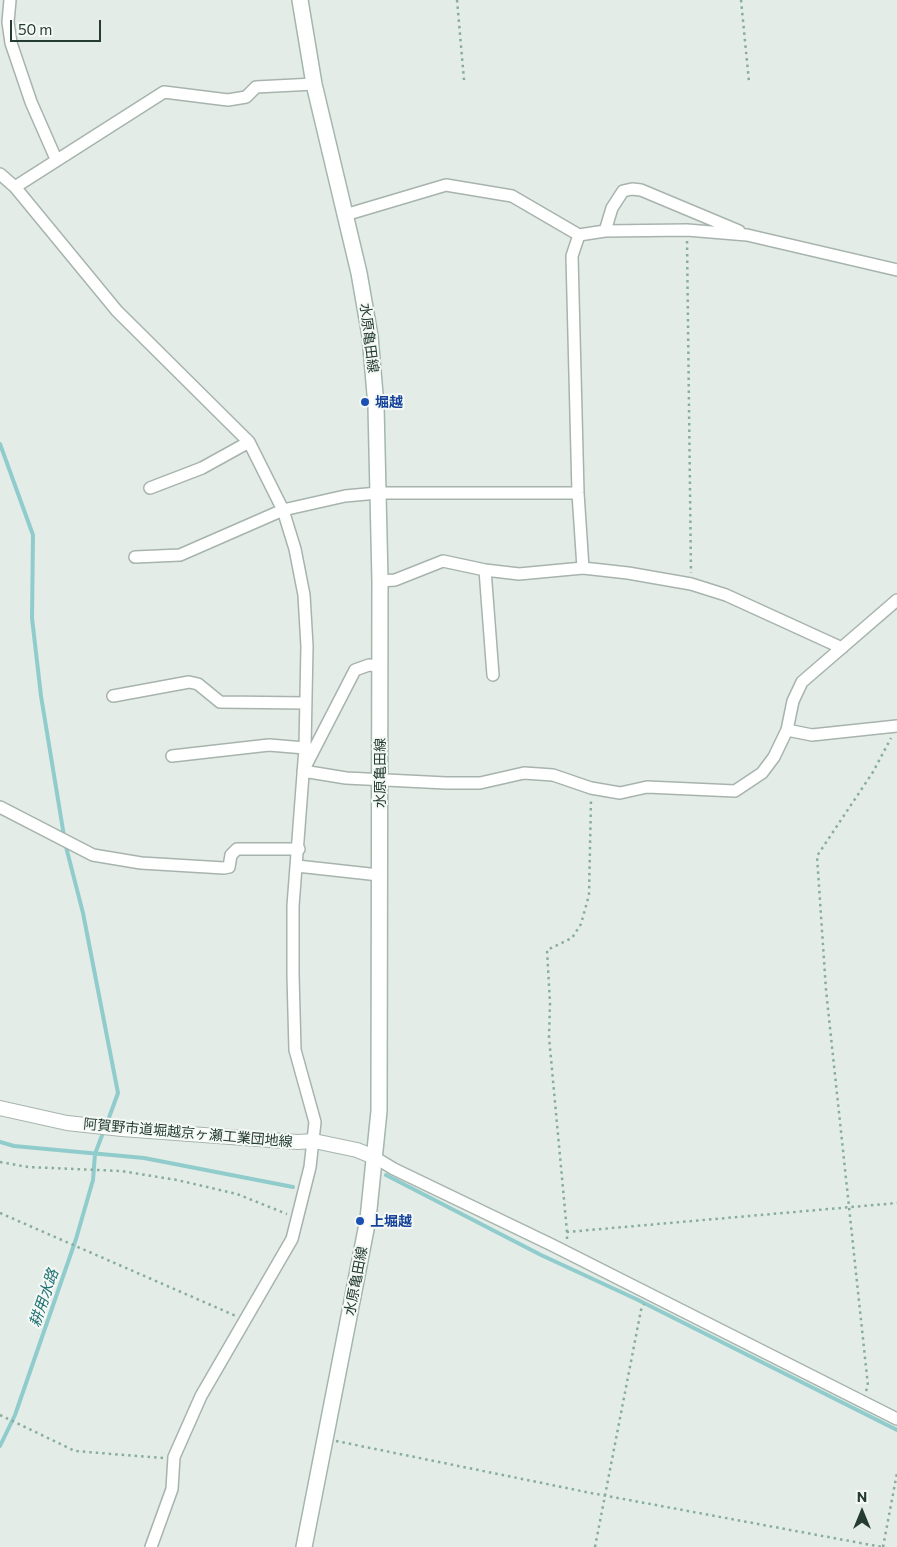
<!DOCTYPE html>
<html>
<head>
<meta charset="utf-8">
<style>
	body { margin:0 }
	#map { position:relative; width:897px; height:1547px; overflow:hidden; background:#e4ece7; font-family:Commissioner,sans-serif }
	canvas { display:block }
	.north { position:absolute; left:837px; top:1487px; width:50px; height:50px; -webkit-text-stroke:4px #f4f9f6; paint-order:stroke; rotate:0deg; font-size:14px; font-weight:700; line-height:20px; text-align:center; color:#253c32 }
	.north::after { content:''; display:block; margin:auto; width:18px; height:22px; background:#253c32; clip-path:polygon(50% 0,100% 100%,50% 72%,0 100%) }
	.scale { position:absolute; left:10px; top:20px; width:91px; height:22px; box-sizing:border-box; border:2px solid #253c32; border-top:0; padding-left:6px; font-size:15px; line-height:18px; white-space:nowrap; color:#253c32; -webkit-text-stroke:4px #f4f9f6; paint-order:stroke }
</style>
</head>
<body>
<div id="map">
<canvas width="897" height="1547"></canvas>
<div class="north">N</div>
<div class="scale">50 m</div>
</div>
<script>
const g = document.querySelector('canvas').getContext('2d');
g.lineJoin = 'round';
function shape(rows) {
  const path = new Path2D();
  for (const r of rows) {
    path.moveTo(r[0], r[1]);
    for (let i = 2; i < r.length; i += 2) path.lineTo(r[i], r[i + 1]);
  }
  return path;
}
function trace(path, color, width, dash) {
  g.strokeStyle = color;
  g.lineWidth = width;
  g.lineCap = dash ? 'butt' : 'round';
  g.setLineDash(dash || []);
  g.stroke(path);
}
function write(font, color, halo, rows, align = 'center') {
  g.font = font + ' Commissioner,"Noto Sans JP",sans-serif';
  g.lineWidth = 4;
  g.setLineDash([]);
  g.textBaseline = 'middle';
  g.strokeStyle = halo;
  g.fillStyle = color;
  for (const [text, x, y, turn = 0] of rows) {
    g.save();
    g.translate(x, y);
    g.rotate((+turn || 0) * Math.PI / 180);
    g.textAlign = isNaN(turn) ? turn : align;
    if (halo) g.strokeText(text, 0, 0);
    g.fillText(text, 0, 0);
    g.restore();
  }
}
trace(shape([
	[0,444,33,535,32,618,41,696,64,836],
	[65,843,83,913,118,1093,107,1123],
	[0,1142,14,1146,144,1158,293,1187],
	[386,1175,541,1255,636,1299,897,1430],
	[0,1446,15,1415,76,1239,93,1180,95,1154,104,1130]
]), '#91cccc', 4);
const minor = shape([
	[10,0,8,22,11,43,31,102,56,159],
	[0,174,15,187,117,311,249,442,283,510,295,549,304,595,307,646,305,748,293,906,293,975,295,1050,315,1122,310,1167,292,1239,201,1396,174,1457,172,1489,151,1547],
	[15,187,164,92,228,100,246,97,256,87,314,84],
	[345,215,446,185,512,196,579,235,605,231,687,230,747,235,897,270],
	[605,231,612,208,623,191,632,189,641,190,739,231],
	[579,235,572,256,578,493,583,568],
	[150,488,202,468,249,442],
	[135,557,180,555,283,510,345,496,378,493,578,493],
	[485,570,493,675],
	[380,581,395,580,443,561,485,570,519,574,583,568,628,573,691,584,726,595,842,648],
	[379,666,369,665,355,670,303,771,346,778,446,783,480,783,524,773,553,775,591,788,620,793,647,787,735,791,762,773,774,757,787,730,793,701,802,682,897,600],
	[113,696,189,682,198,684,220,702,306,703],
	[787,730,812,735,897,726],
	[172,756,269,745,305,748],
	[0,807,93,855,141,863,224,868,229,867,231,855,237,849,299,849],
	[297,866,379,875],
	[374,1157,394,1169,552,1245,897,1419]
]);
const tertiary = shape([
	[0,1108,67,1123,122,1129,298,1142,314,1141,357,1150,374,1157]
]);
const secondary = shape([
	[300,0,314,84,359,273,370,336,376,406,380,581,379,1111,368,1219,304,1547]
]);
trace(minor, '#a7b4ad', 14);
trace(tertiary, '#a7b4ad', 16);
trace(secondary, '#a3b7ad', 18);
trace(shape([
	[457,0,464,80],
	[741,0,749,82],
	[687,241,691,573],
	[0,1162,28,1167,121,1171,177,1180,237,1194,287,1214],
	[0,1213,236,1316],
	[567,1232,549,1037,550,1003,547,950,572,938,581,924,589,895,591,800],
	[567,1239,567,1232,897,1203],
	[866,1391,868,1386,826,990,817,856,873,772,891,738],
	[0,1415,75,1451,163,1458],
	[336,1441,591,1493,882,1547],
	[595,1547,641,1310,644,1304],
	[883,1547,897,1473]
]), '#87ad9b', 2.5, [2.5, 4]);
trace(minor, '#fff', 11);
trace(tertiary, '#fff', 14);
trace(secondary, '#fff', 15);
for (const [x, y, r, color] of [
	[365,402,5,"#1a4fb4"],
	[360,1221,5,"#1a4fb4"]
]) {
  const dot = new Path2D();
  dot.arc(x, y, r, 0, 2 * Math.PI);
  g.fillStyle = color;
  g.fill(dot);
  trace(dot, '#f4f9f6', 2);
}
write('14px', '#253c32', '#f4f9f6', [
	["水原亀田線",369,338,83],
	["水原亀田線",380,773,-90],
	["阿賀野市道堀越京ヶ瀬工業団地線",188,1133,5],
	["水原亀田線",356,1281,-79]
]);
write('bold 14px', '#164399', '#f4f9f6', [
	["堀越",375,402],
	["上堀越",370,1221]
], 'left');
write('italic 15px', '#247273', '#f4f9f6', [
	["耕用水路",44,1298,-71]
]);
</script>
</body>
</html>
